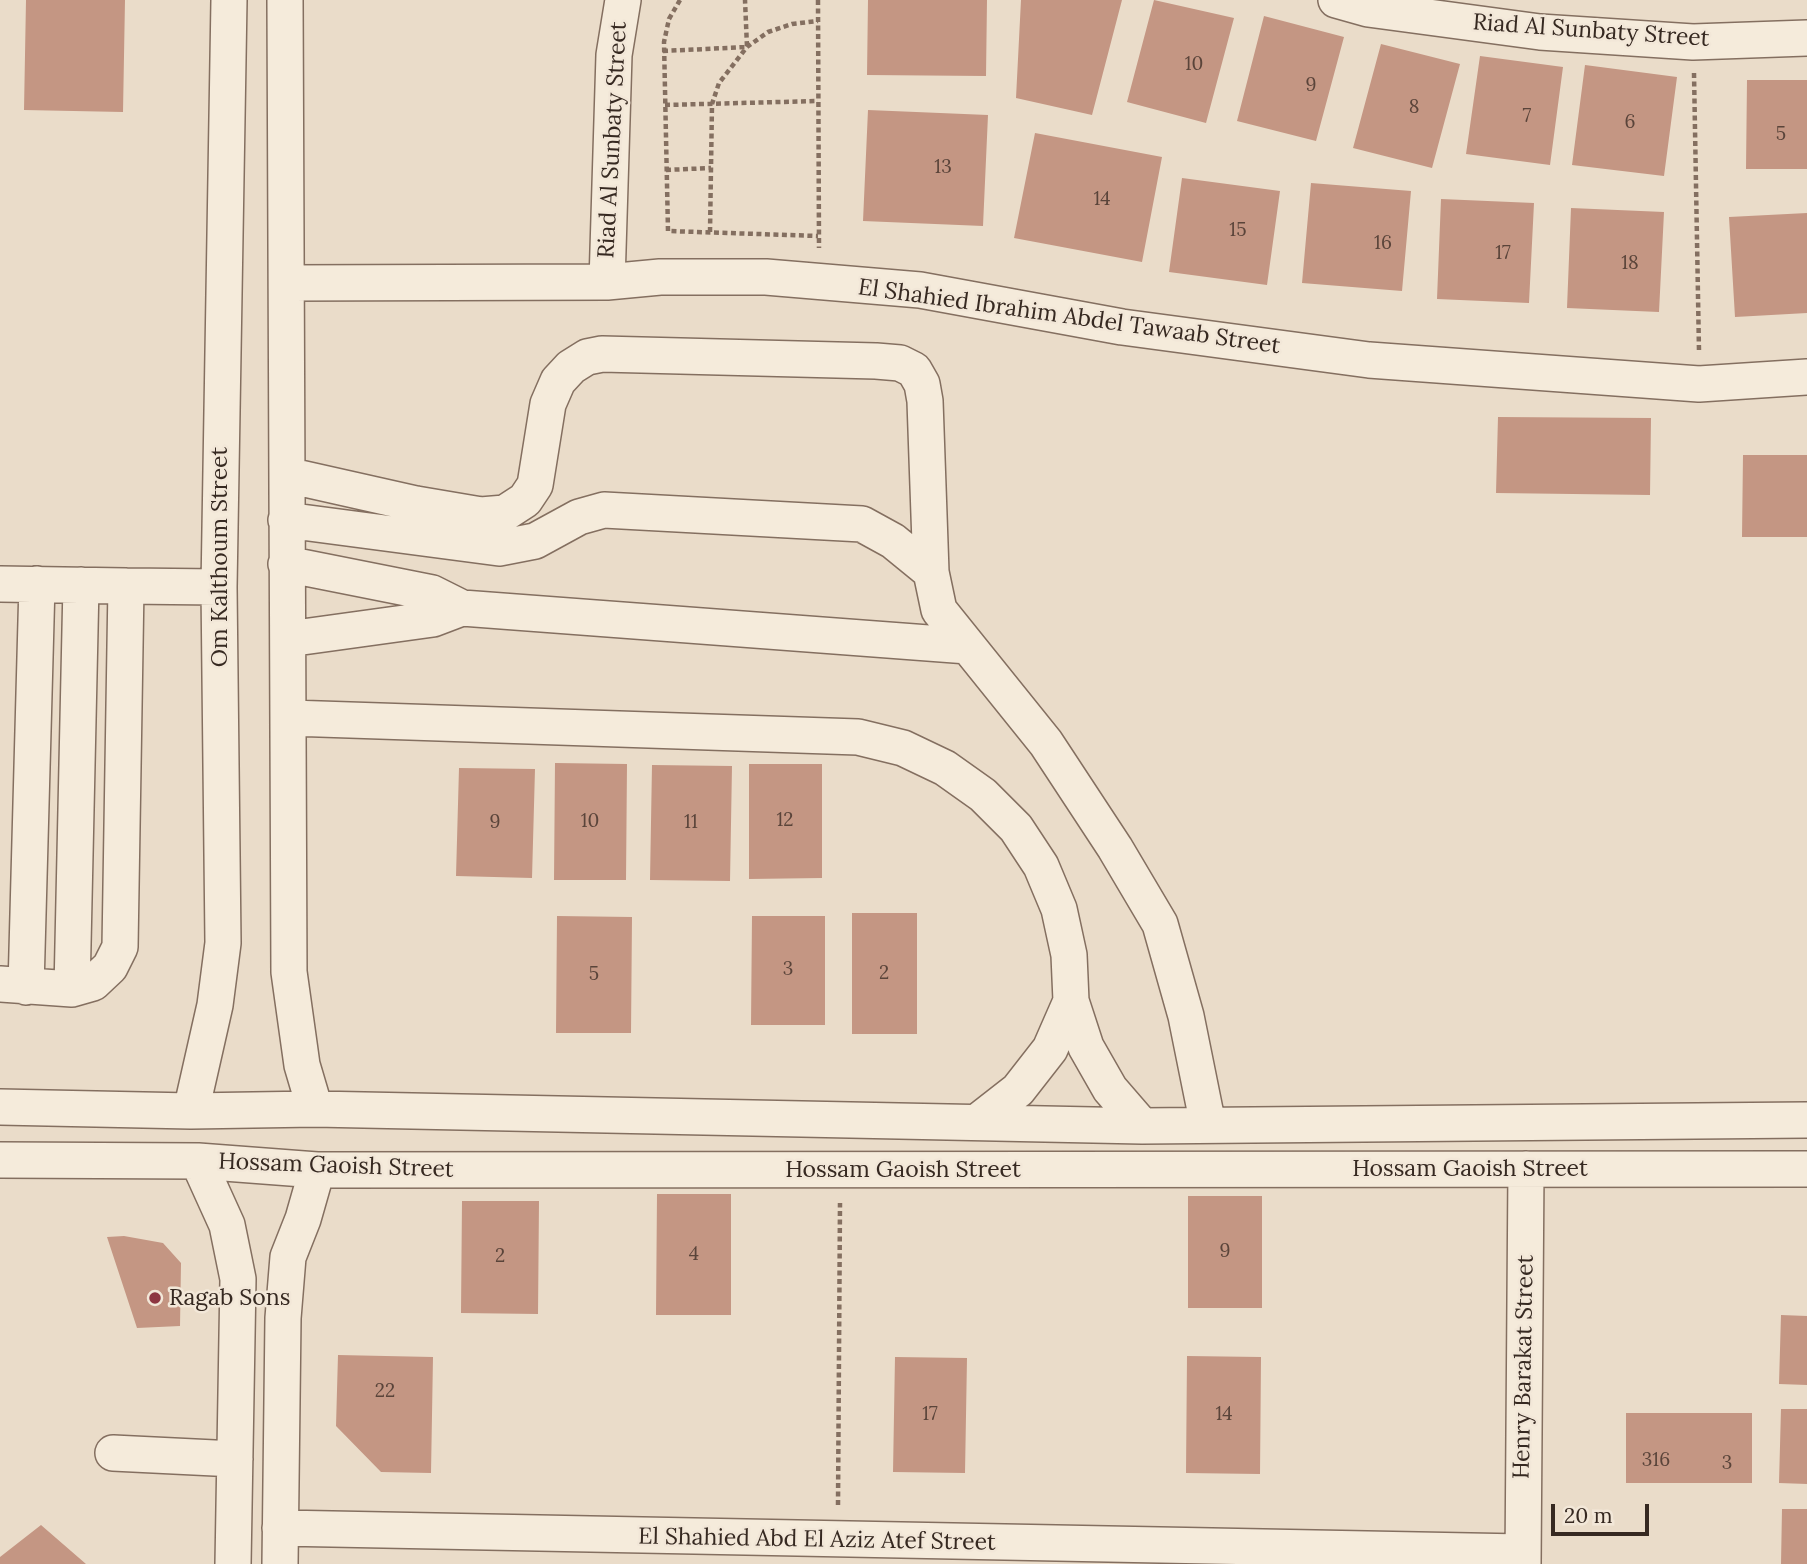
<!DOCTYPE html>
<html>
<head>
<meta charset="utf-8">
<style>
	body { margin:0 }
	#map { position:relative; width:1807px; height:1564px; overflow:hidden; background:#eadcc9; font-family:Lora,serif }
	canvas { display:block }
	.scale { position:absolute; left:1551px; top:1504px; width:98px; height:32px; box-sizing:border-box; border:4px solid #362921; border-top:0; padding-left:9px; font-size:21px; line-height:24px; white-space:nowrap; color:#362921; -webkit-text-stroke:5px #f2e7d8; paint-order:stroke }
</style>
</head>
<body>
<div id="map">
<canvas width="1807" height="1564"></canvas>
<div class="scale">20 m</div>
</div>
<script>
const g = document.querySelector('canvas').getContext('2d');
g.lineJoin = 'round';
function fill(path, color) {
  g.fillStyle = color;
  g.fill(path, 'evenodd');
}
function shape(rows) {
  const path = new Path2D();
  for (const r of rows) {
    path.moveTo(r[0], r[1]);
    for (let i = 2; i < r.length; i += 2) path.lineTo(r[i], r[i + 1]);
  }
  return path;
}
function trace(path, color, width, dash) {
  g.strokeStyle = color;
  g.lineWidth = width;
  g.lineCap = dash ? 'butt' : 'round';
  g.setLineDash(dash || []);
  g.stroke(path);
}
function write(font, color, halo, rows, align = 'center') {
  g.font = font + ' Lora,serif';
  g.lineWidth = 5;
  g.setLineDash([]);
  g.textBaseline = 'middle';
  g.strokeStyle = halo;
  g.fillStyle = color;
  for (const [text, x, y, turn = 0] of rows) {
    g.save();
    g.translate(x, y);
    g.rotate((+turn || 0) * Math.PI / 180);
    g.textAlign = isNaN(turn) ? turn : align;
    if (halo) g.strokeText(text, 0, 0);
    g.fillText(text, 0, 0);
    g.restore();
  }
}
fill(shape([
	[26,0,125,0,123,112,24,110],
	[868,0,987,0,986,76,867,75],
	[1021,0,1122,0,1092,115,1016,98],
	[1154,0,1234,18,1206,123,1127,102],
	[1264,16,1344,37,1316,141,1237,121],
	[1381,44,1460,64,1432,168,1353,148],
	[1480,56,1563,67,1550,165,1466,154],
	[1585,65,1677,77,1664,176,1572,165],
	[1747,80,1807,80,1807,169,1746,169],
	[868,110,988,115,983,226,863,221],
	[1035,133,1162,157,1142,262,1014,238],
	[1182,178,1280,191,1267,285,1169,272],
	[1311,183,1411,191,1402,291,1302,283],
	[1441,199,1534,203,1529,303,1437,299],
	[1571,208,1664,212,1659,312,1567,308],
	[1807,213,1807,313,1735,317,1729,217],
	[1498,417,1651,418,1650,495,1496,493],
	[1743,455,1807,455,1807,537,1742,537],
	[555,763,627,764,626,880,554,880],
	[749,764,822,764,822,878,749,879],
	[652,765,732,766,730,881,650,880],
	[459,768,535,769,532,878,456,876],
	[852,913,917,913,917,1034,852,1034],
	[557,916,632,917,631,1033,556,1033],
	[752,916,825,916,825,1025,751,1025],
	[657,1194,731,1194,731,1315,656,1315],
	[1188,1196,1262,1196,1262,1308,1188,1308],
	[462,1201,539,1201,538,1314,461,1313],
	[124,1236,163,1243,181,1263,180,1326,137,1328,107,1237],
	[1781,1315,1807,1316,1807,1385,1779,1384],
	[338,1355,433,1357,431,1473,381,1472,336,1426],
	[1187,1356,1261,1357,1260,1474,1186,1473],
	[895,1357,967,1358,965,1473,893,1472],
	[1781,1409,1807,1409,1807,1484,1779,1483],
	[1626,1413,1752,1413,1752,1483,1626,1483],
	[1782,1509,1807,1509,1807,1564,1781,1564],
	[41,1525,86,1564,0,1564,0,1557]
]), '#c49683');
const minor = shape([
	[285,0,289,972,302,1065,315,1109],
	[1336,0,1368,9,1540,32,1693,42,1807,38],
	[607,282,614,55,623,0],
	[288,283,607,282,660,277,766,277,920,290,1122,327,1369,360,1699,384,1807,377],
	[287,475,416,504,481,515,505,513,525,500,535,485,548,404,558,381,571,367,587,357,602,354,876,361,900,363,914,370,922,384,925,401,931,572,939,610,1046,743,1115,848,1160,924,1186,1016,1208,1125],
	[286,520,499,548,535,541,579,517,604,510,862,524,893,541,931,572],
	[286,564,432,593,462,608,968,646],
	[0,584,126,586,120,947,110,967,93,983,72,989,0,984],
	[126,586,219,587],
	[288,639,433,619,462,608],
	[290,718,858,737,903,748,945,768,983,795,1016,828,1041,866,1059,909,1069,955,1071,1001,1086,1047,1110,1089,1142,1126],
	[26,987,37,584],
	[72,989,81,585],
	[0,1107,191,1111,315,1109,1142,1126,1807,1120],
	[191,1111,215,1005,223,943,219,587,229,0],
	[977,1122,1018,1090,1050,1049,1071,1001],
	[0,1160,198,1161,317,1170,1807,1169],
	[198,1161,227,1225,238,1279,233,1564],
	[113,1453,235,1459],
	[280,1528,1522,1552],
	[280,1564,283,1318,288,1257,303,1219,317,1170],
	[1523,1564,1526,1169]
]);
trace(minor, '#846f60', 38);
trace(shape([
	[680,0,669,19,664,42,668,231,818,236],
	[818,0,819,248],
	[663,51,747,47,745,0],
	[1694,73,1699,351],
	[665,105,818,101],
	[666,170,711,168],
	[710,232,712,104,719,83,747,47,768,32,792,24,818,21],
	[838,1505,840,1203]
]), '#846f60', 4.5, [5, 3.5]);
trace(minor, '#f5ebdb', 35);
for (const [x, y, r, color] of [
	[155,1298,7,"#8d3641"]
]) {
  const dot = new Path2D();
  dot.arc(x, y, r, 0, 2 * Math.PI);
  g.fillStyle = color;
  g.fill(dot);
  trace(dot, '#f2e7d8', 2.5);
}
write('19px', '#5a443a', null, [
	["10",1194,65],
	["9",1311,86],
	["8",1414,108],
	["7",1527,117],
	["6",1630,123],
	["5",1781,135],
	["13",943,168],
	["14",1102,200],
	["15",1238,231],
	["16",1383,244],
	["17",1503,254],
	["18",1630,264],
	["12",785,821],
	["10",590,822],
	["9",495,823],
	["11",691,823],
	["3",788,970],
	["2",884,974],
	["5",594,975],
	["9",1225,1252],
	["4",694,1255],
	["2",500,1257],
	["22",385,1392],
	["17",930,1415],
	["14",1224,1415],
	["316",1656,1461],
	["3",1727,1464]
]);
write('23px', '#362921', '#f2e7d8', [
	["Riad Al Sunbaty Street",1591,31,4],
	["Riad Al Sunbaty Street",613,140,-87],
	["El Shahied Ibrahim Abdel Tawaab Street",1069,317,8],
	["Om Kalthoum Street",220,557,-90],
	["Hossam Gaoish Street",336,1166,2],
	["Hossam Gaoish Street",1470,1169],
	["Hossam Gaoish Street",903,1170],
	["Henry Barakat Street",1524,1367,-89],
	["El Shahied Abd El Aziz Atef Street",817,1540,1]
]);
write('23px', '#362921', '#f2e7d8', [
	["Ragab Sons",169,1298]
], 'left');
</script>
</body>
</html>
